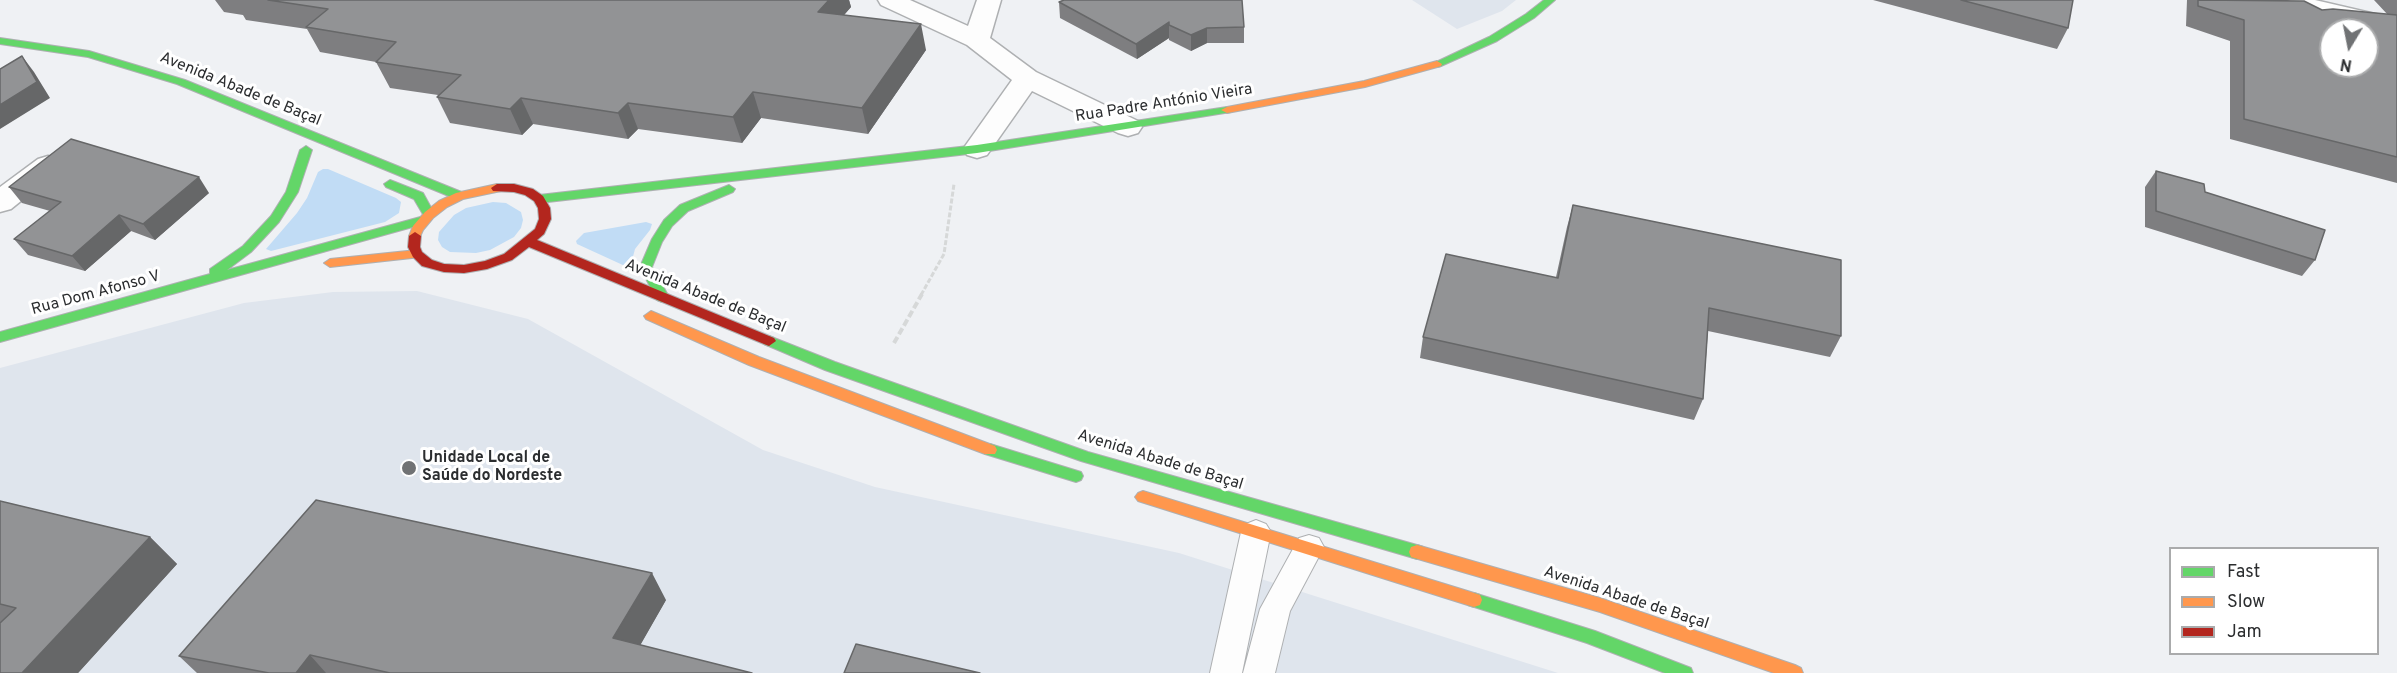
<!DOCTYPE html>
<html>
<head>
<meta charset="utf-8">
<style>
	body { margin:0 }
	#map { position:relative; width:2397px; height:673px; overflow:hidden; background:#eff1f4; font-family:Overpass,sans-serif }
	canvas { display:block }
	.legend { position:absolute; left:2169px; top:547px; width:210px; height:108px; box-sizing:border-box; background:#fff; border:2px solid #aaabac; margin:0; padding:8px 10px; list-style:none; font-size:18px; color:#2b2d2f }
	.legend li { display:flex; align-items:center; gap:12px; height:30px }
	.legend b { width:30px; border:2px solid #aaabac }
	.north { position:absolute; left:2319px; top:18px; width:60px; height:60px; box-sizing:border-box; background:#fff; border:2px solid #aaabac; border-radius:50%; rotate:190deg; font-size:16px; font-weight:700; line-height:24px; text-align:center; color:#2b2d2f }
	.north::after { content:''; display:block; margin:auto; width:21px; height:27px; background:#707274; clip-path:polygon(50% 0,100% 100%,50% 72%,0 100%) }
</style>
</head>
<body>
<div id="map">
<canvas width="2397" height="673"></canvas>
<ul class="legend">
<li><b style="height:8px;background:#63d668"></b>Fast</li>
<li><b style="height:8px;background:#ff974d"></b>Slow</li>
<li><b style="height:8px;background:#b3261e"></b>Jam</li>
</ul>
<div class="north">N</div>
</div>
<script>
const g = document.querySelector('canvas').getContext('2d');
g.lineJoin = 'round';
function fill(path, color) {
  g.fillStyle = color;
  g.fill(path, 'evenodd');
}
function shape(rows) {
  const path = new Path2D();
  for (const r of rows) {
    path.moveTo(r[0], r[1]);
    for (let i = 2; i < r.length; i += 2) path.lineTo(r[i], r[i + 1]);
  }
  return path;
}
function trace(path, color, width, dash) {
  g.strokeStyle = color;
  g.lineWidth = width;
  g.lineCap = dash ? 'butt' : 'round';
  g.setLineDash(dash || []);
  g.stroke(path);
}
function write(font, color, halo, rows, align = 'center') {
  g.font = font + ' Overpass,sans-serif';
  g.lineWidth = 6;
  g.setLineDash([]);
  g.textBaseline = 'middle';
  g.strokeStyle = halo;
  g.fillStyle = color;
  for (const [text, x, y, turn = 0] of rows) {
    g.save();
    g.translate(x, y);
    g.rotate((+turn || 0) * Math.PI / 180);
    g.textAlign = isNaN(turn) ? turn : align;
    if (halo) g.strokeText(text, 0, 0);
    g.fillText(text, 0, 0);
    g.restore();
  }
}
fill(shape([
	[1412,0,1516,0,1502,11,1457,29],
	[417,291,528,319,763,450,875,487,1179,553,1558,673,0,673,0,368,244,303,333,292]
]), '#dfe5ed');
fill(shape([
	[323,169,328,169,396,198,401,202,399,213,385,222,271,251,266,249,297,213,307,198,318,172],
	[493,202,506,203,521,212,523,220,521,228,514,237,490,250,476,253,450,252,442,247,438,240,439,232,454,215,466,208],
	[646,222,652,224,650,230,635,249,631,264,625,266,577,244,576,241,584,233]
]), '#c1dcf5');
const lane = shape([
	[1256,520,1266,524,1271,532,1242,673,1210,673,1241,532,1246,524,1256,520],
	[1309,535,1319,538,1324,547,1290,611,1275,673,1243,673,1260,609,1299,538,1309,535]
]);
const street = shape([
	[878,0,910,0,968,26,977,0,1001,0,990,38,1036,72,1138,121,1142,127,1138,133,1128,136,1118,133,1032,91,987,155,977,158,967,155,963,149,1012,80,967,45,881,5,878,0],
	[2271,0,2315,0,2397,19,2397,35,2274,5,2271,0],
	[48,156,58,159,62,165,58,171,11,209,0,212,0,187,38,159,48,156]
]);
const fast = shape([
	[1544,0,1555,0,1534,18,1497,41,1441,66,1437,67,1432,64,1489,37,1526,14,1544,0],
	[0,38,89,51,185,80,464,193,466,196,460,200,456,199,177,84,88,57,0,44,0,38],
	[1227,107,1231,108,1231,112,977,153,539,203,533,199,539,195,977,145,1227,107],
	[306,146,312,150,298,192,279,222,251,252,227,270,424,216,414,199,386,187,384,184,390,180,423,193,435,215,428,219,427,223,0,342,0,332,210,274,210,269,243,246,271,216,286,192,300,150,306,146],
	[729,185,735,189,733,192,688,211,672,226,662,242,652,267,669,297,662,302,657,300,640,267,652,239,664,220,680,205,729,185],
	[769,336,835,362,1088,452,1417,545,1423,547,1425,552,1423,557,1417,559,1081,461,825,370,764,344,762,341,764,338,769,336],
	[990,444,1081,472,1083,476,1081,480,1076,482,985,454,983,450,985,446,990,444],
	[1474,593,1595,631,1691,668,1693,673,1665,673,1587,643,1468,605,1466,600,1468,595,1474,593]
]);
const slow = shape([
	[1437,61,1442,64,1441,66,1365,87,1227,113,1221,110,1227,107,1364,81,1437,61],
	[497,184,503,188,501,191,463,199,447,207,433,218,423,230,419,239,415,240,409,236,413,226,425,212,439,201,456,193,497,184],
	[417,250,423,254,421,257,330,267,324,263,330,259,417,250],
	[651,311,759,357,995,446,997,450,995,454,985,454,749,365,646,319,644,316,651,311],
	[1143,491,1474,593,1480,595,1482,600,1480,605,1474,607,1138,501,1135,497,1138,493,1143,491],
	[1417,545,1600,598,1795,665,1801,668,1803,673,1774,673,1600,612,1411,557,1409,552,1411,547,1417,545]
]);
const jam = shape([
	[497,184,514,184,533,189,543,196,550,208,551,219,544,234,537,240,774,338,776,341,769,346,764,344,529,247,512,260,487,269,464,273,444,272,422,266,413,257,408,247,409,236,415,232,421,236,420,247,422,252,432,260,444,264,464,265,485,261,504,254,535,229,539,219,538,208,534,201,525,195,514,192,493,191,491,188,497,184]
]);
trace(lane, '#aeb0b2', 2);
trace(street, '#aeb0b2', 3);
trace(fast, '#aeb0b2', 2);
trace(slow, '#aeb0b2', 2);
trace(jam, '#aeb0b2', 2);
trace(shape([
	[921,295,944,254,954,184]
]), '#d6d8d8', 3, [5, 2]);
trace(shape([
	[894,343,922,294]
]), '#d6d8d8', 4, [7, 3]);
fill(lane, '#fdfdfd');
fill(street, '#fdfdfd');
fill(fast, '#63d668');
fill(slow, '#ff974d');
fill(jam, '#b3261e');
fill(shape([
	[215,0,849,0,851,7,844,15,926,50,868,134,761,118,742,143,638,129,628,139,533,124,522,135,450,123,437,97,438,95,390,88,376,62,320,52,307,29,246,20,243,15,224,12],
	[1873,0,2073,0,2068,28,2057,49],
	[2187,0,2287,0,2322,10,2388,15,2374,0,2397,0,2397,183,2230,139,2230,41,2186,26],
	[1059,2,1244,27,1244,43,1207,43,1191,51,1169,40,1169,38,1137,59,1060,18],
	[2156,171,2205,192,2315,260,2302,276,2145,227,2145,187],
	[9,187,209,193,155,240,131,231,85,271,28,255,14,239,50,211,22,203],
	[1573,205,1841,336,1830,357,1708,331,1703,399,1694,420,1420,358,1423,337,1556,277,1567,227],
	[0,501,150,537,177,564,78,673,0,673],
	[666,600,640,645,752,673,197,673,179,656]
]), '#7e7e80');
fill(shape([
	[829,0,849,0,851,7,824,38,818,12],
	[1169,22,1169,38,1137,59,1136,44],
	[921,24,926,50,868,134,862,108],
	[1207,28,1207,43,1191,51,1191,35],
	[22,56,34,72,50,98,0,129,0,105],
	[753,92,761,118,742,143,733,117],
	[521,98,533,124,522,135,510,109],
	[628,103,638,129,628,139,618,113],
	[199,177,209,193,155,240,143,224],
	[119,215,131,231,85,271,72,256],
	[150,537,177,564,78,673,22,673],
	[652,573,666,600,629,665,613,638],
	[310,655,326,673,296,673]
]), '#666768');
const building = shape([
	[268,0,829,0,818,12,921,24,862,108,753,92,733,117,628,103,618,113,521,98,510,109,437,97,461,75,376,62,396,42,306,27,328,9,268,0],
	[1064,0,1242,0,1244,27,1207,28,1191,35,1169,25,1169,22,1136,44,1059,2,1064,0],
	[1961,0,2073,0,2068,28,1961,0],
	[2198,0,2304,1,2322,10,2333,9,2397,15,2397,157,2244,119,2244,20,2198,6,2198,0],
	[2331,30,2367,30,2367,66,2331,66,2331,30],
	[22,56,37,82,0,105,0,69,22,56],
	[71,139,199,177,143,224,119,215,72,256,14,239,61,202,9,187,71,139],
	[2156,171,2204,184,2205,192,2325,230,2315,260,2156,211,2156,171],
	[1573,205,1841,260,1841,336,1709,308,1703,399,1423,337,1446,254,1558,278,1573,205],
	[316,500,652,573,613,638,752,673,390,673,310,655,296,673,269,673,179,656,316,500],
	[0,501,150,537,22,673,0,673,0,623,16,608,0,604,0,501],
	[856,644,980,673,844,673,856,644]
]);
fill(building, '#929395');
trace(building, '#666768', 1.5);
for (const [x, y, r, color] of [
	[409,468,8,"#707274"]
]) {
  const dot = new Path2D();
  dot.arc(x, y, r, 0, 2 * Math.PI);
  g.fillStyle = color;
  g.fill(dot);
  trace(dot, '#fff', 2);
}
write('16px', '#2b2d2f', '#fff', [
	["Avenida Abade de Baçal",240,90,22],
	["Rua Padre António Vieira",1164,104,-9],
	["Rua Dom Afonso V",96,294,-15],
	["Avenida Abade de Baçal",705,297,22],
	["Avenida Abade de Baçal",1160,461,17],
	["Avenida Abade de Baçal",1626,599,18]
]);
write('bold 16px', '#2b2d2f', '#fff', [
	["Unidade Local de",422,459],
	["Saúde do Nordeste",422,477]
], 'left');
</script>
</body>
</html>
